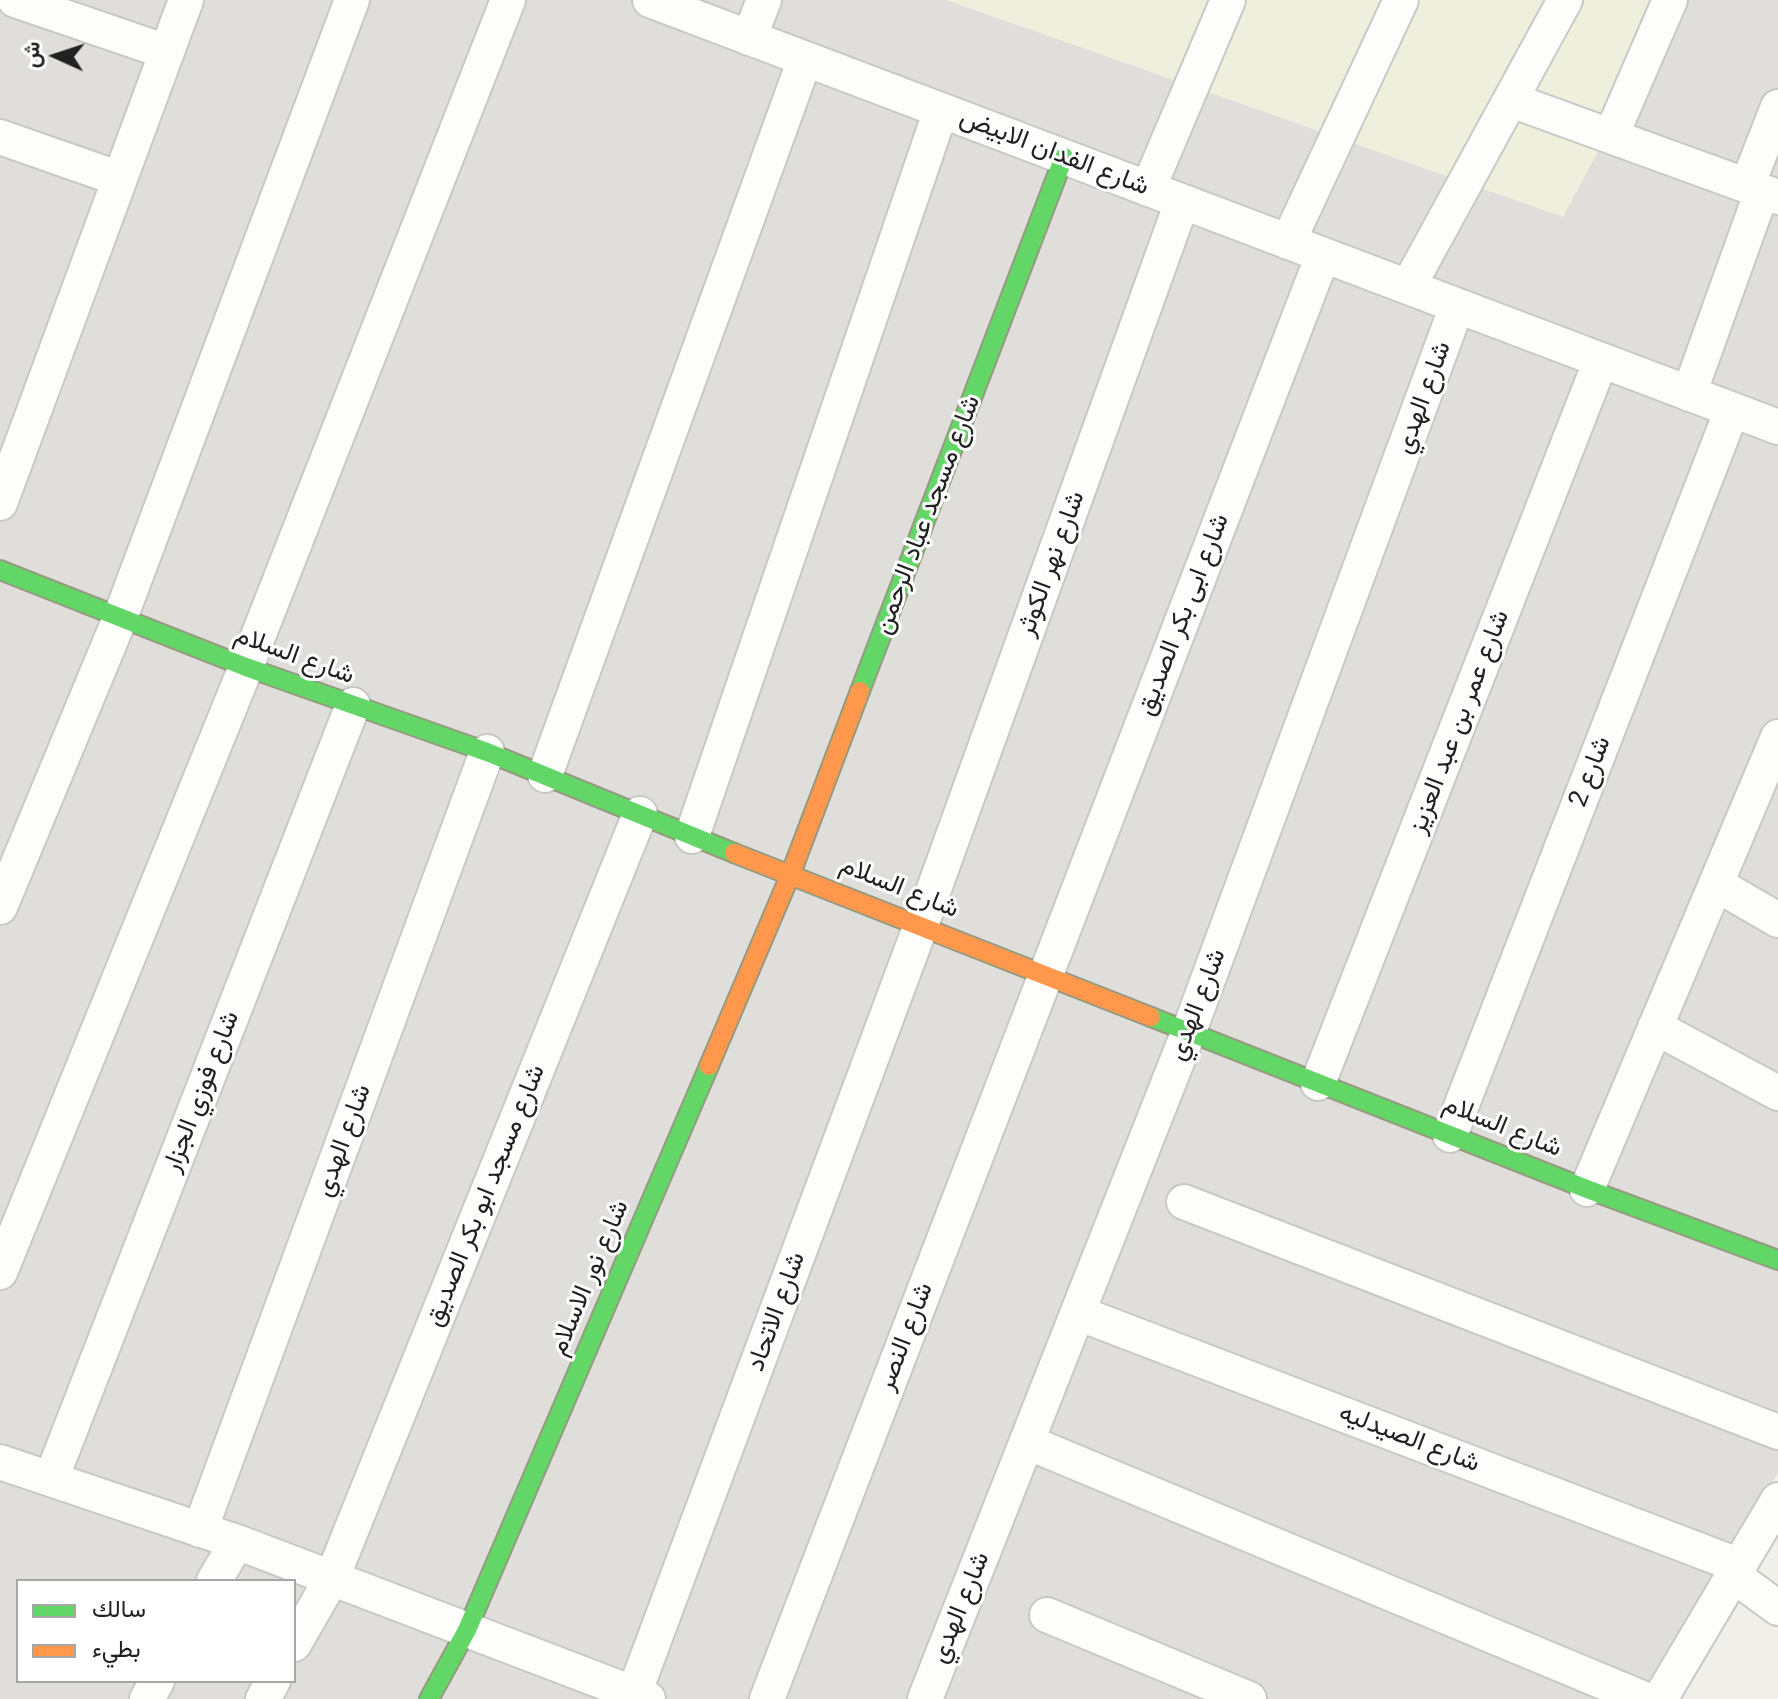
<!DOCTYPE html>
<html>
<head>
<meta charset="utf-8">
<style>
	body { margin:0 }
	#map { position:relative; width:1778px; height:1699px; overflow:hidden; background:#f0efea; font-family:Roboto,Vazirmatn,sans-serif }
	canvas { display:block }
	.legend { position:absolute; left:16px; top:1579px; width:280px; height:104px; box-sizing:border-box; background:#fff; border:2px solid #a6a6a6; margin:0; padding:10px 14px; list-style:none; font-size:24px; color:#212121 }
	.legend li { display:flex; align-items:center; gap:16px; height:40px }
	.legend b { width:40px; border:2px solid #a6a6a6 }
	.north { position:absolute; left:16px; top:16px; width:80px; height:80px; -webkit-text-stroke:6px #fff; paint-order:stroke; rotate:273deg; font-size:22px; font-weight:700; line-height:32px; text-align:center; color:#212121 }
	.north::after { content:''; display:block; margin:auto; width:28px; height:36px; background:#212121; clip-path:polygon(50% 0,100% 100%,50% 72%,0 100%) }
</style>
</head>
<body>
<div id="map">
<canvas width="1778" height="1699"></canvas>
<ul class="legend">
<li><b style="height:10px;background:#63d668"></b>سالك</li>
<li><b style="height:10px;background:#ff974d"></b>بطيء</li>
</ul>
<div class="north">ش</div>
</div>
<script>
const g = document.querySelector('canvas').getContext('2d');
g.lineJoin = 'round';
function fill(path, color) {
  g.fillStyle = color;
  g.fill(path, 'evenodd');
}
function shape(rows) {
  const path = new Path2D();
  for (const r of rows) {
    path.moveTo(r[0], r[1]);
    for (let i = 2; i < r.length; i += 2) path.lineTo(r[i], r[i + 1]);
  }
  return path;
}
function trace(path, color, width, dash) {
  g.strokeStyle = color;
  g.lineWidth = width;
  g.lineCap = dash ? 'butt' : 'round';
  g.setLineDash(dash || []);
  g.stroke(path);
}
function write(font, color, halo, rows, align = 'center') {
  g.font = font + ' Roboto,Vazirmatn,sans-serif';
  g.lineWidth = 6;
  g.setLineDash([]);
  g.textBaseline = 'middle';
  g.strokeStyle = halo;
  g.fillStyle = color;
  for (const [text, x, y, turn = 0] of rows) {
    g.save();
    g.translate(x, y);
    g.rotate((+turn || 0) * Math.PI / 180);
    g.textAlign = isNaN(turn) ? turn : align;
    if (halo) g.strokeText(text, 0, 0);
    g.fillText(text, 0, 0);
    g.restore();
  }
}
fill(shape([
	[0,0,1778,0,1778,1473,1643,1699,0,1699],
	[18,1581,294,1581,294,1681,18,1681]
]), '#dfdedb');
fill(shape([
	[946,0,1679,0,1563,217]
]), '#eef0dd');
const street = shape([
	[15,0,167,52],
	[650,0,1778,427],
	[749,38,764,0],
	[1511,100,1778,197],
	[1611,136,1670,0],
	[0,137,120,179],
	[1747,186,1778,107],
	[1148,189,1228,0],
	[1288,242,1401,0],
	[1408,287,1565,0],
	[1689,394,1762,191],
	[0,503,186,0],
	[545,775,805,59],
	[692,836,941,110],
	[1716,884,1778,920],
	[0,907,120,618,352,0],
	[1655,1027,1778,1093],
	[1318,1083,1601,360],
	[1450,1135,1732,410],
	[1587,1189,1778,737],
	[1184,1202,1778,1432],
	[0,1272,246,667,508,0],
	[1078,1313,1740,1566],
	[1027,1442,1644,1699],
	[0,1462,237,1542,648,1699],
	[51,1479,353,705],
	[200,1530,487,752],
	[1734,1576,1778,1608],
	[214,1581,237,1542],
	[1047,1615,1249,1699],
	[294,1644,332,1578,640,814],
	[147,1699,157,1681],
	[263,1699,273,1681],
	[632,1699,921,925,1182,202],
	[767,1699,1323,255],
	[925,1699,1189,1031,1457,306],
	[1660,1699,1778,1500]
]);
const fast = shape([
	[0,570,246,667,487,752,734,853],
	[860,691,1064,157],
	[1151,1017,1587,1189,1778,1260],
	[429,1699,467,1630,709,1066]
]);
const slow = shape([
	[734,853,1151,1017],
	[709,1066,791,873,860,691]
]);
trace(street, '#c8c8c6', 38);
trace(fast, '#969b80', 22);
trace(slow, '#969b80', 22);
trace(street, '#fdfdfc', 34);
trace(fast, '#63d668', 18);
trace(slow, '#ff974d', 18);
write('26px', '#212121', '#fff', [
	["شارع الفدان الابيض",1054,153,21],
	["شارع الهدي",1424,398,-70],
	["شارع مسجد عباد الرحمن",928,515,-69],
	["شارع نهر الكوثر",1052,564,-70],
	["شارع ابى بكر الصديق",1184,615,-69],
	["شارع السلام",294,656,20],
	["شارع عمر بن عبد العزيز",1460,722,-69],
	["شارع 2",1591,772,-69],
	["شارع السلام",899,888,22],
	["شارع الهدي",1198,1005,-69],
	["شارع فوزي الجزار",202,1092,-69],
	["شارع السلام",1502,1127,22],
	["شارع الهدي",344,1141,-70],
	["شارع مسجد ابو بكر الصديق",486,1196,-68],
	["شارع نور الاسلام",590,1278,-67],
	["شارع الاتحاد",777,1312,-70],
	["شارع النصر",906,1337,-69],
	["شارع الصيدليه",1409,1439,21],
	["شارع الهدي",961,1608,-68]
]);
</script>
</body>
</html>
